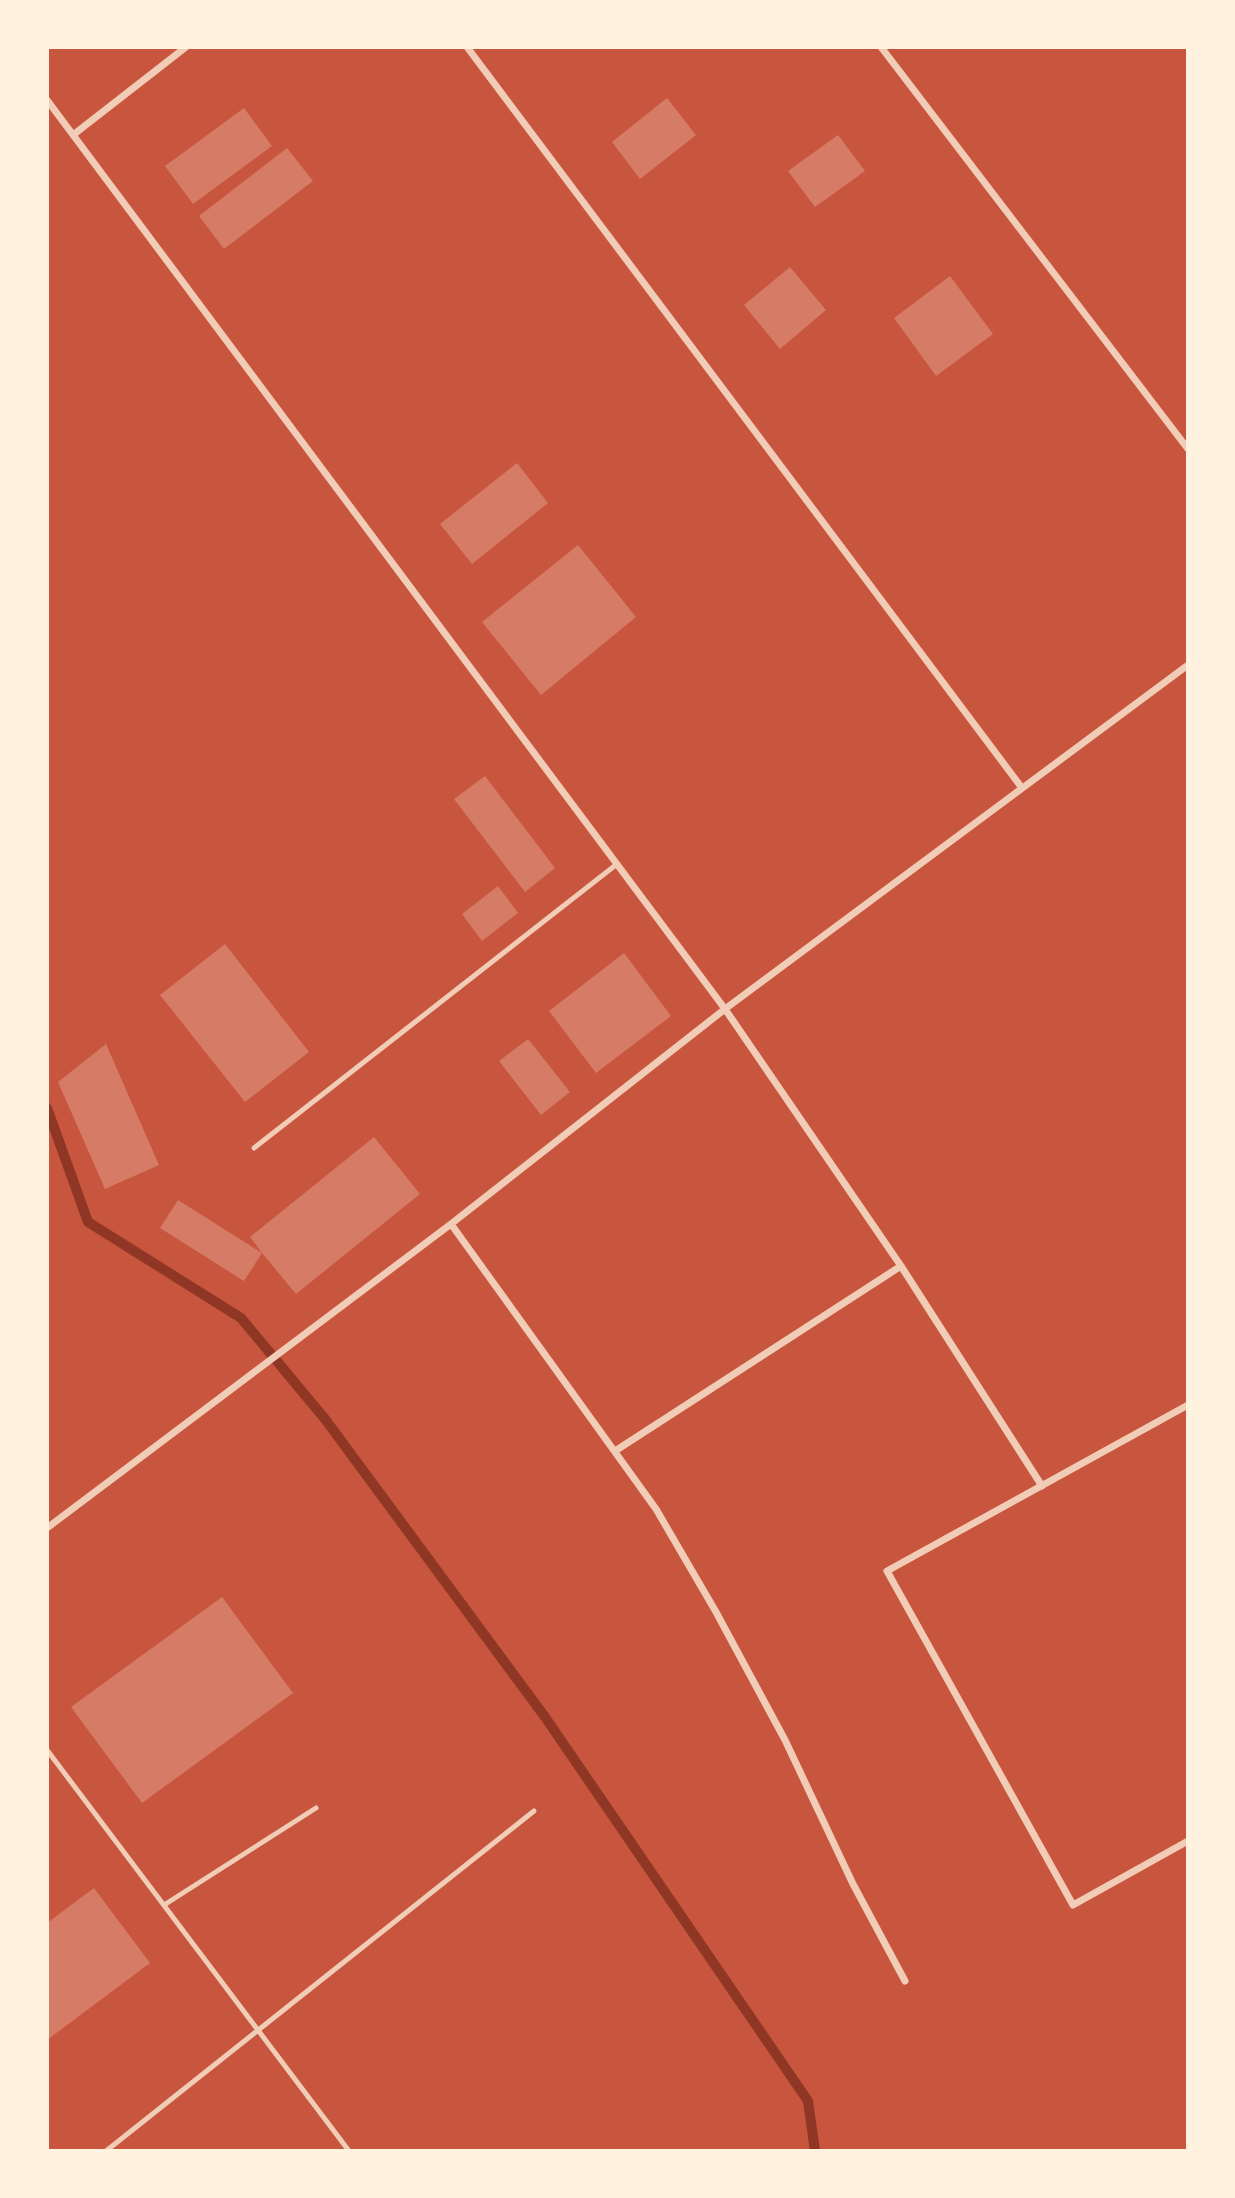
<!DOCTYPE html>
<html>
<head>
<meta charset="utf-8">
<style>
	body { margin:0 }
	#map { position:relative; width:1235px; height:2198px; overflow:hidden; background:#c8553d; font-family:Montserrat,sans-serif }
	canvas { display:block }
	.frame { position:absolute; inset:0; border:49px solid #fff3e0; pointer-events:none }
</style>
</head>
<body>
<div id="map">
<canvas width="1235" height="2198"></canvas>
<div class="frame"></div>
</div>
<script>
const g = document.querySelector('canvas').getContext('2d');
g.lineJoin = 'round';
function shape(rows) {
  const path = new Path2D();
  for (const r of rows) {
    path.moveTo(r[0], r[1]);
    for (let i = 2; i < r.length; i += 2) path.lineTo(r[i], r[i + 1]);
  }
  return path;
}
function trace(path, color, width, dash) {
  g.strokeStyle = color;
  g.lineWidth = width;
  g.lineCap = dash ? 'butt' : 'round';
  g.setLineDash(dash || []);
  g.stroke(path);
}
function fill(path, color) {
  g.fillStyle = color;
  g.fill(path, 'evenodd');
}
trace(shape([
	[47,1108,88,1222,241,1318,325,1419,545,1717,808,2101,815,2151]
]), '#8f3625', 10);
fill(shape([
	[667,98,696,135,640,179,612,142],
	[244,108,272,146,193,204,165,166],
	[838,135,865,171,815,207,788,171],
	[287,148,313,181,224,249,199,216],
	[790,267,826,310,780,349,744,305],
	[950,276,993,334,936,376,894,318],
	[517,463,548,503,472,564,440,524],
	[578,545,636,617,541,695,482,622],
	[485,776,555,868,525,892,454,799],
	[498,886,518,913,482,941,462,914],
	[225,944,309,1052,245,1102,160,995],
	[624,953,671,1016,596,1073,549,1011],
	[528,1039,570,1092,541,1115,499,1061],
	[106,1044,159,1165,105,1189,58,1082],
	[374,1137,420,1194,296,1294,262,1253,244,1281,160,1228,178,1200,262,1253,250,1237],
	[222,1597,293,1693,142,1803,71,1707],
	[94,1888,150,1963,47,2040,47,1923]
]), '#d67c66');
trace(shape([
	[254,1148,617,864],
	[47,1750,349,2151],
	[164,1905,316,1808],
	[106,2151,534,1811]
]), '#f1ccb7', 5);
trace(shape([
	[467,47,1022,788],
	[881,47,1188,449],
	[47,100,725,1009,901,1266,1042,1486],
	[73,135,186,47],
	[451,1224,656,1509,716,1612,785,1740,853,1884,905,1981],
	[1188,1405,887,1571,1073,1905,1188,1841],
	[615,1451,901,1266],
	[47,1528,451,1224,725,1009,1188,665]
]), '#f1ccb7', 7);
</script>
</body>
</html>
